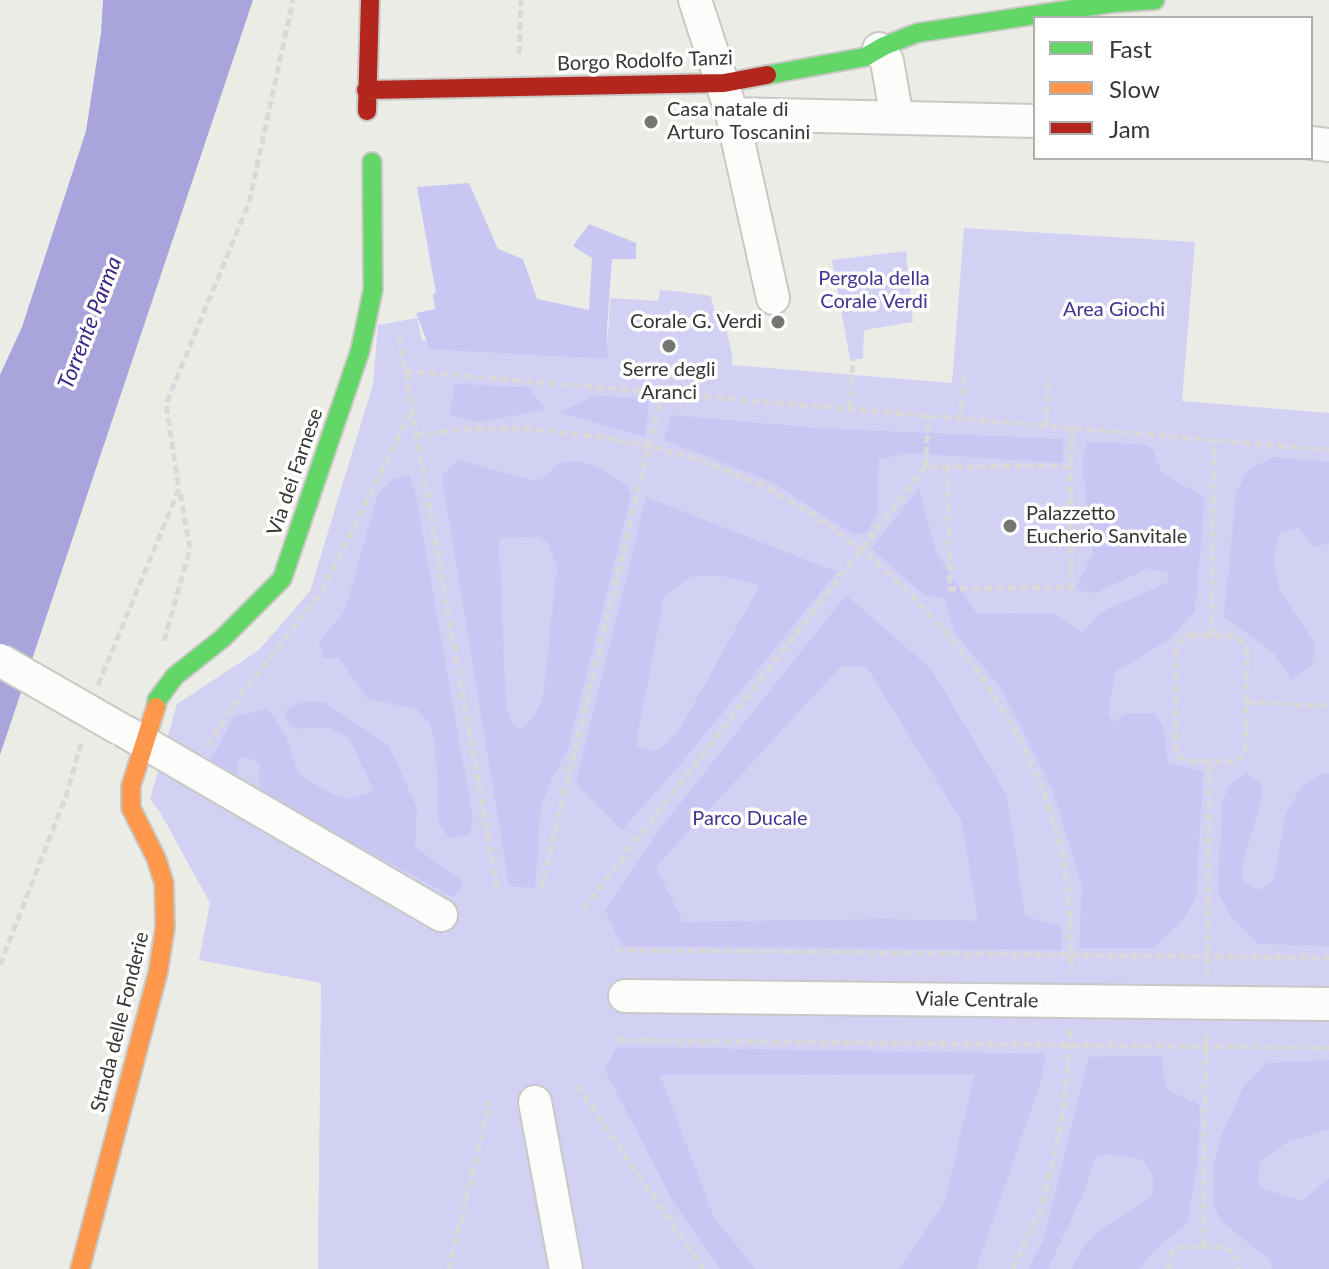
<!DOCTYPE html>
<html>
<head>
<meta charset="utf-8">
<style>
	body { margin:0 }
	#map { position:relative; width:1329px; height:1269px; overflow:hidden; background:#ecece7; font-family:Lato,sans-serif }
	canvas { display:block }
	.legend { position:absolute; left:1033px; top:16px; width:280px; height:144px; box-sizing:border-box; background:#fff; border:2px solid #afafad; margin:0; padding:10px 14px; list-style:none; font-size:24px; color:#363633 }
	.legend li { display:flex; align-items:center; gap:16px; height:40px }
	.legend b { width:40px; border:2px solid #afafad }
</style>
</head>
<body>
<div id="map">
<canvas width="1329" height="1269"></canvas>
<ul class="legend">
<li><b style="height:10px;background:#63d668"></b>Fast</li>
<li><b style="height:10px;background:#ff974d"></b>Slow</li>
<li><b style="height:10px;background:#b3261e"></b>Jam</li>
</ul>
</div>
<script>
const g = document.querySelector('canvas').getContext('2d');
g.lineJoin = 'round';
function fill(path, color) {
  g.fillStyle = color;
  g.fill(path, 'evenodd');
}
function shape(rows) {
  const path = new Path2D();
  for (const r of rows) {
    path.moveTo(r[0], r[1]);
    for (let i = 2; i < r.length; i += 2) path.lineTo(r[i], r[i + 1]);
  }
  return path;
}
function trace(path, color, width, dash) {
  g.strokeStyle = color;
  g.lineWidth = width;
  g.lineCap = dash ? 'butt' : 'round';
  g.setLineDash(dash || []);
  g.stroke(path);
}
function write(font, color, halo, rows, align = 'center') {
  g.font = font + ' Lato,sans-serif';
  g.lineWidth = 7;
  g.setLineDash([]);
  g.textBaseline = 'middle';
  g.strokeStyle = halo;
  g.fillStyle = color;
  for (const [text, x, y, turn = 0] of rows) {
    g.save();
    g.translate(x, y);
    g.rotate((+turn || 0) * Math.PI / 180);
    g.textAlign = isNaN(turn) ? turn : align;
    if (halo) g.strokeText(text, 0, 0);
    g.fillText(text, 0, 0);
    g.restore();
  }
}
fill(shape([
	[964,228,1195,242,1182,401,1329,413,1329,1269,318,1269,321,983,199,960,210,903,160,812,150,799,177,704,259,650,310,591,373,384,378,325,417,318,422,340,607,355,610,298,658,301,660,290,675,291,711,296,714,310,722,311,732,355,732,365,952,383],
	[906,251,913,322,864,330,863,359,850,359,832,260]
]), '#d2d0f3');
fill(shape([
	[469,183,498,249,523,259,537,299,589,310,592,258,573,246,589,224,636,243,636,259,612,259,607,328,608,359,430,349,416,313,435,309,433,294,436,293,417,187],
	[454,384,528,387,546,410,478,422,450,415],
	[594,396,649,398,645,437,559,412],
	[672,415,816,428,1063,439,1063,463,911,453,879,459,877,513,867,532,853,534,770,481,664,440],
	[1087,442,1142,444,1152,448,1162,473,1205,498,1195,611,1170,639,1115,672,1108,715,1113,722,1127,713,1155,713,1164,729,1168,763,1203,771,1196,898,1183,920,1153,948,1079,948,1082,885,1053,791,1001,688,955,633,944,598,925,596,871,548,919,489,936,552,976,613,1054,614,1082,633,1101,612,1167,583,1169,574,1149,568,1095,593,1075,590,1093,553,1084,482,1083,459],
	[1274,457,1329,462,1329,543,1315,547,1298,528,1280,532,1273,561,1279,589,1315,644,1312,664,1292,681,1273,652,1224,617,1236,493,1248,470],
	[458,460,531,480,543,479,558,464,577,461,593,465,625,484,631,495,568,750,552,778,541,807,535,888,509,886,442,476],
	[540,537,548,544,557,567,543,699,534,716,521,730,513,726,506,707,499,538],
	[409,474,415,491,473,819,469,836,449,838,439,823,435,740,429,723,418,710,367,698,339,658,323,658,319,642,345,611,378,494,392,480],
	[646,497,837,572,683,761,622,830,576,783],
	[699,575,721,576,760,585,680,729,661,748,653,751,636,745,664,596,689,578],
	[846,595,931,669,1007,796,1025,916,1061,927,1062,950,622,946,605,910,660,829],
	[841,666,867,667,962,822,978,921,886,919,683,922,656,867],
	[303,702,324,702,389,746,417,808,415,847,464,882,453,897,259,793,260,767,255,760,239,757,236,779,207,766,235,716,268,709,285,735,297,769,303,778,332,794,350,799,374,791,349,738,326,727,300,729,290,726,285,718,287,709],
	[1246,773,1262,785,1263,794,1241,869,1242,880,1258,890,1273,882,1286,813,1302,786,1322,774,1329,773,1329,946,1259,944,1232,918,1218,892,1222,801,1231,783],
	[617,1047,1045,1054,1043,1075,976,1269,899,1269,944,1204,975,1074,660,1075,714,1218,756,1269,720,1269,673,1201,605,1070],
	[1161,1056,1167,1090,1200,1105,1198,1162,1187,1223,1156,1249,1139,1269,1071,1269,1084,1246,1099,1231,1153,1196,1153,1176,1143,1160,1110,1154,1095,1157,1083,1194,1048,1269,1028,1269,1044,1239,1089,1057],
	[1329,1060,1329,1129,1287,1142,1261,1160,1258,1180,1264,1189,1302,1201,1329,1178,1329,1269,1272,1269,1270,1260,1221,1221,1214,1204,1214,1165,1221,1137,1244,1086,1267,1063]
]), '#cac6f4');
fill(shape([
	[103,0,253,0,0,755,0,375,22,327,86,131,101,33]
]), '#aaa4dc');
const street = shape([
	[695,0,732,114,773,298],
	[879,49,887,61,897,118],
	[732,114,1035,121],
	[1311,143,1329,145],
	[126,732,441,915],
	[625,996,1329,1004],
	[535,1102,566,1269]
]);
const fast = shape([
	[767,75,865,57,884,46,917,33,1112,3,1155,0],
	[156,707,157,700,175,676,223,638,282,579,360,351,373,290,372,162]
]);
const slow = shape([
	[80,1269,158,972,165,928,164,883,156,858,131,808,131,786,156,707]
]);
const jam = shape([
	[366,90,724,83,767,75],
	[367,111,370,0]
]);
trace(street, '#c8c8c4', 36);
trace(fast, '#c8c8c4', 22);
trace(slow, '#c8c8c4', 22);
trace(jam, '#c8c8c4', 22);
trace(shape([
	[519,54,521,0],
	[399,337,497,888],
	[405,371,1329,450],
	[850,409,853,359],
	[960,419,965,371],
	[1045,426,1049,377],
	[416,435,467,429,529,429,592,436,649,446,702,461,761,485,814,515,862,550,909,592,959,647,984,680,1021,741,1048,803,1064,860,1070,920,1071,972],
	[925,467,929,416],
	[948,467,950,589,1071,587,1070,466],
	[1190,635,1233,636,1242,642,1247,651,1245,749,1241,758,1231,762,1189,761,1179,756,1175,746,1176,649,1181,639,1190,635],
	[1211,635,1214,440],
	[164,641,190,549,180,491],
	[98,685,179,489,166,404,249,203,293,0],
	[1246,702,1329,706],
	[207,746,234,704,322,591,411,411],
	[541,889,662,393],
	[583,909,925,467,1070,466,1073,428],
	[615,950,1329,958],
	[0,965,66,796,82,740],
	[1207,977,1210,762],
	[615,1040,1329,1048],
	[577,1085,703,1269],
	[1203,1247,1206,1031],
	[449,1269,490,1101],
	[1013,1269,1041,1208,1055,1155,1065,1100,1070,1030],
	[1168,1269,1172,1253,1181,1247,1224,1247,1233,1252,1238,1262,1238,1269]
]), '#d9d9d9', 5, [8, 4]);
trace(street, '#fcfcfb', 32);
trace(fast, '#63d668', 18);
trace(slow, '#ff974d', 18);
trace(jam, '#b3261e', 18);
const streetBridge = shape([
	[0,660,120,729]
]);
trace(streetBridge, '#c8c8c4', 36, []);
trace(streetBridge, '#fcfcfb', 32);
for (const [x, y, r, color] of [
	[651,122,8,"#767672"],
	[778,322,8,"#767672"],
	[669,346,8,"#767672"],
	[1010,526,8,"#767672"]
]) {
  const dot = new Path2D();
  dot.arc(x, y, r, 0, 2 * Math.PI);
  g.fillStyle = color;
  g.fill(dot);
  trace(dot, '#fff', 3);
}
write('20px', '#363633', '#fff', [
	["Borgo Rodolfo Tanzi",645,61,-2],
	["Via dei Farnese",295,472,-71],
	["Viale Centrale",977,1000,1],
	["Strada delle Fonderie",120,1022,-76]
]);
write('20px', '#363633', '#fff', [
	["Casa natale di",667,110],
	["Arturo Toscanini",667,133],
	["Corale G. Verdi",762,322,"right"],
	["Serre degli",669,370,"center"],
	["Aranci",669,393,"center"],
	["Palazzetto",1026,514],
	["Eucherio Sanvitale",1026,537]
], 'left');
write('20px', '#463293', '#fff', [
	["Pergola della",874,279],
	["Corale Verdi",874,302],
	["Area Giochi",1114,310],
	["Parco Ducale",750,819]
]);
write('italic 22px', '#3d2687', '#fff', [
	["Torrente Parma",90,323,-69]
]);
</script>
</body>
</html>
